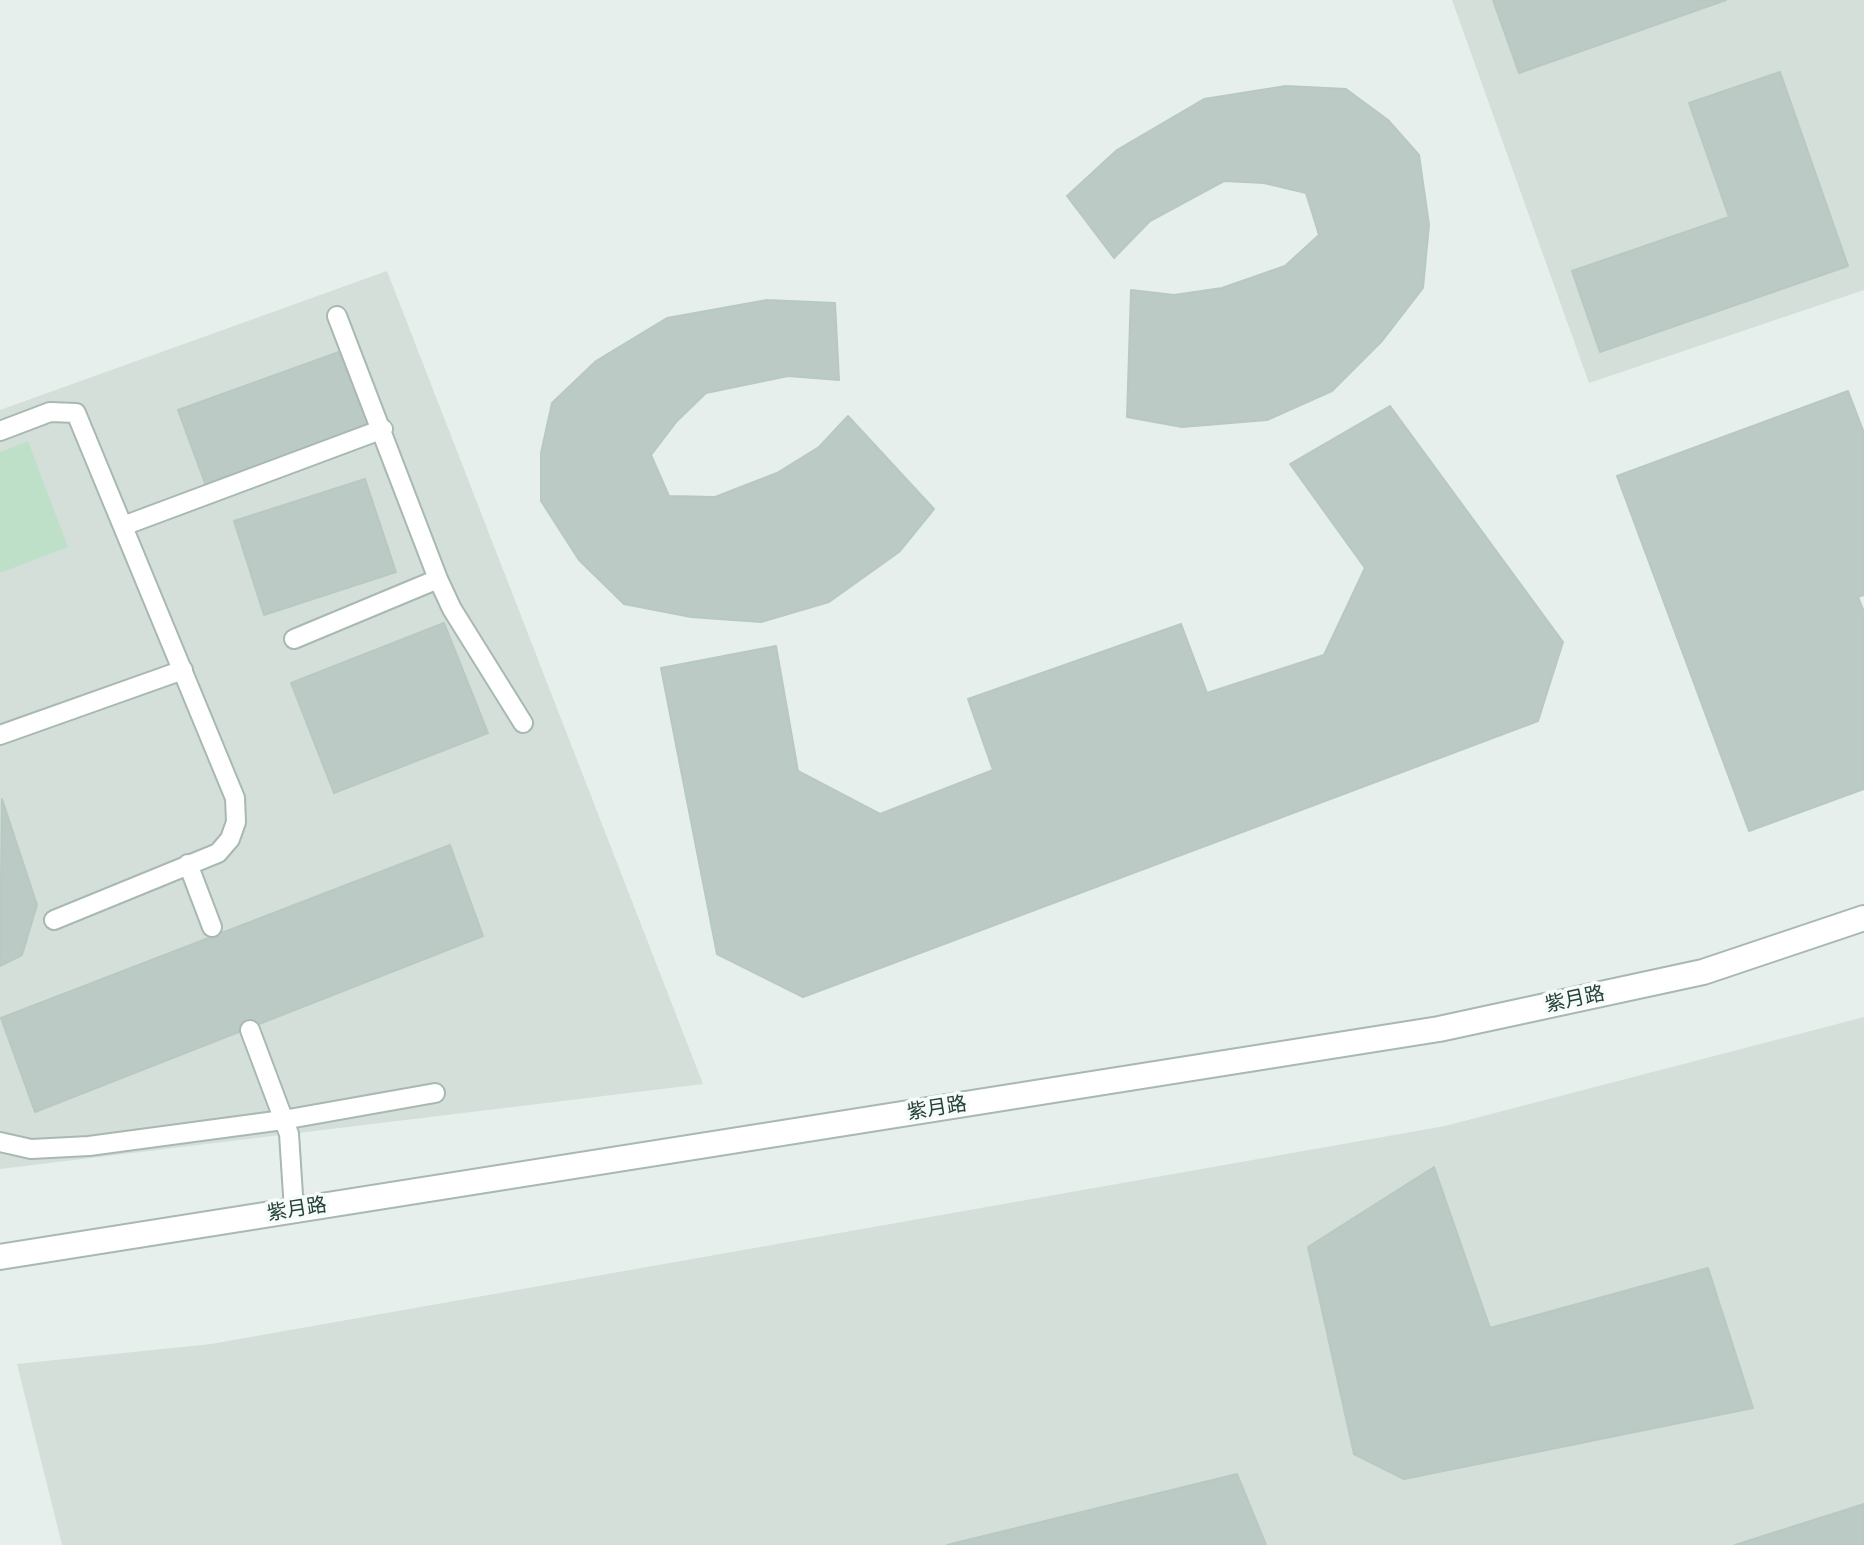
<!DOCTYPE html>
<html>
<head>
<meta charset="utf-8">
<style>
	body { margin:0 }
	canvas { display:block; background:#e6efeb }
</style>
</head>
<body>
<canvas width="1864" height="1545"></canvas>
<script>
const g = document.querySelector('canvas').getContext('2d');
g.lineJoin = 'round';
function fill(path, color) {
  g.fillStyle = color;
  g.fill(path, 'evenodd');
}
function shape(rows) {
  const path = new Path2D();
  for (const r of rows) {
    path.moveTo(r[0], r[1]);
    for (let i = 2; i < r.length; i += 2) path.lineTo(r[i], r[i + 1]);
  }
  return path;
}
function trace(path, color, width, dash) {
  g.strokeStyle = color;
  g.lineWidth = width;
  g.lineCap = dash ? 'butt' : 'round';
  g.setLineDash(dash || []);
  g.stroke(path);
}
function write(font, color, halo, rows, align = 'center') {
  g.font = font + ' "Archivo Narrow","Noto Sans SC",sans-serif';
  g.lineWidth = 7;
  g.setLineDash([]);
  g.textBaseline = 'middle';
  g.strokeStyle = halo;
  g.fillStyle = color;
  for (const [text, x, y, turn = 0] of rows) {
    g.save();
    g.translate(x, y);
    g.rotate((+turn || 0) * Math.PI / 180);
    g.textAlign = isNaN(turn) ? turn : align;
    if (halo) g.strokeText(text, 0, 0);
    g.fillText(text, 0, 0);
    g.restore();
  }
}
fill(shape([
	[1452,0,1864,0,1864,290,1589,383],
	[387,271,703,1084,0,1169,0,410],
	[1864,1017,1864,1545,62,1545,17,1364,211,1344,1445,1126]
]), '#d4dfda');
fill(shape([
	[28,441,68,547,0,573,0,452]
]), '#bfe0c8');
const building = shape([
	[1493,0,1726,0,1519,73,1493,0],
	[1780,72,1848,266,1600,352,1572,271,1729,217,1689,103,1780,72],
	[1286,86,1346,89,1388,120,1419,155,1429,225,1423,288,1382,341,1332,391,1267,420,1182,427,1127,417,1131,290,1174,295,1222,288,1285,266,1319,235,1306,193,1264,183,1224,181,1150,221,1114,258,1067,196,1117,150,1204,99,1286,86],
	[767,300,835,303,839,380,788,376,706,393,677,421,651,455,669,496,715,497,777,473,819,447,848,416,934,509,899,552,829,602,761,622,691,617,624,604,579,560,541,501,541,453,552,403,596,361,667,318,767,300],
	[350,348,383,429,209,494,178,410,350,348],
	[1848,391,1864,433,1864,595,1858,597,1864,612,1864,789,1749,831,1617,476,1848,391],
	[1390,406,1563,642,1538,721,803,997,717,954,661,668,776,646,798,771,880,814,993,770,968,699,1181,624,1207,693,1324,655,1365,568,1290,464,1390,406],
	[365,479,396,572,264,615,234,521,365,479],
	[444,623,488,733,334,793,291,683,444,623],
	[2,799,37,905,22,955,0,966,2,799],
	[450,845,483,936,35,1112,1,1018,450,845],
	[1434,1167,1490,1328,1708,1268,1753,1408,1404,1479,1354,1454,1308,1247,1434,1167],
	[1237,1474,1266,1545,947,1545,1237,1474],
	[1864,1504,1864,1545,1735,1545,1864,1504]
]);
fill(building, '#bbcac4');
trace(building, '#b8c9c2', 2);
const service = shape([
	[337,316,438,579,452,609,523,723],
	[0,431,50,412,76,413,235,798,236,822,230,839,218,853,54,920],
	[123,526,383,429],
	[294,639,438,579],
	[0,735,183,670],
	[188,864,212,927],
	[250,1030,289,1134,294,1210],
	[0,1142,31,1149,89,1146,283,1120,435,1093]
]);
const tertiary = shape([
	[0,1257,1439,1029,1703,972,1864,918]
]);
trace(service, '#a8b8b2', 22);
trace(tertiary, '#a8b8b2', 28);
trace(service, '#fff', 18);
trace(tertiary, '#fff', 24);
write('20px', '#24423a', '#f7fbf9', [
	["紫月路",1575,1000,-12],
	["紫月路",937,1109,-9],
	["紫月路",297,1210,-9]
]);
</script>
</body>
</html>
